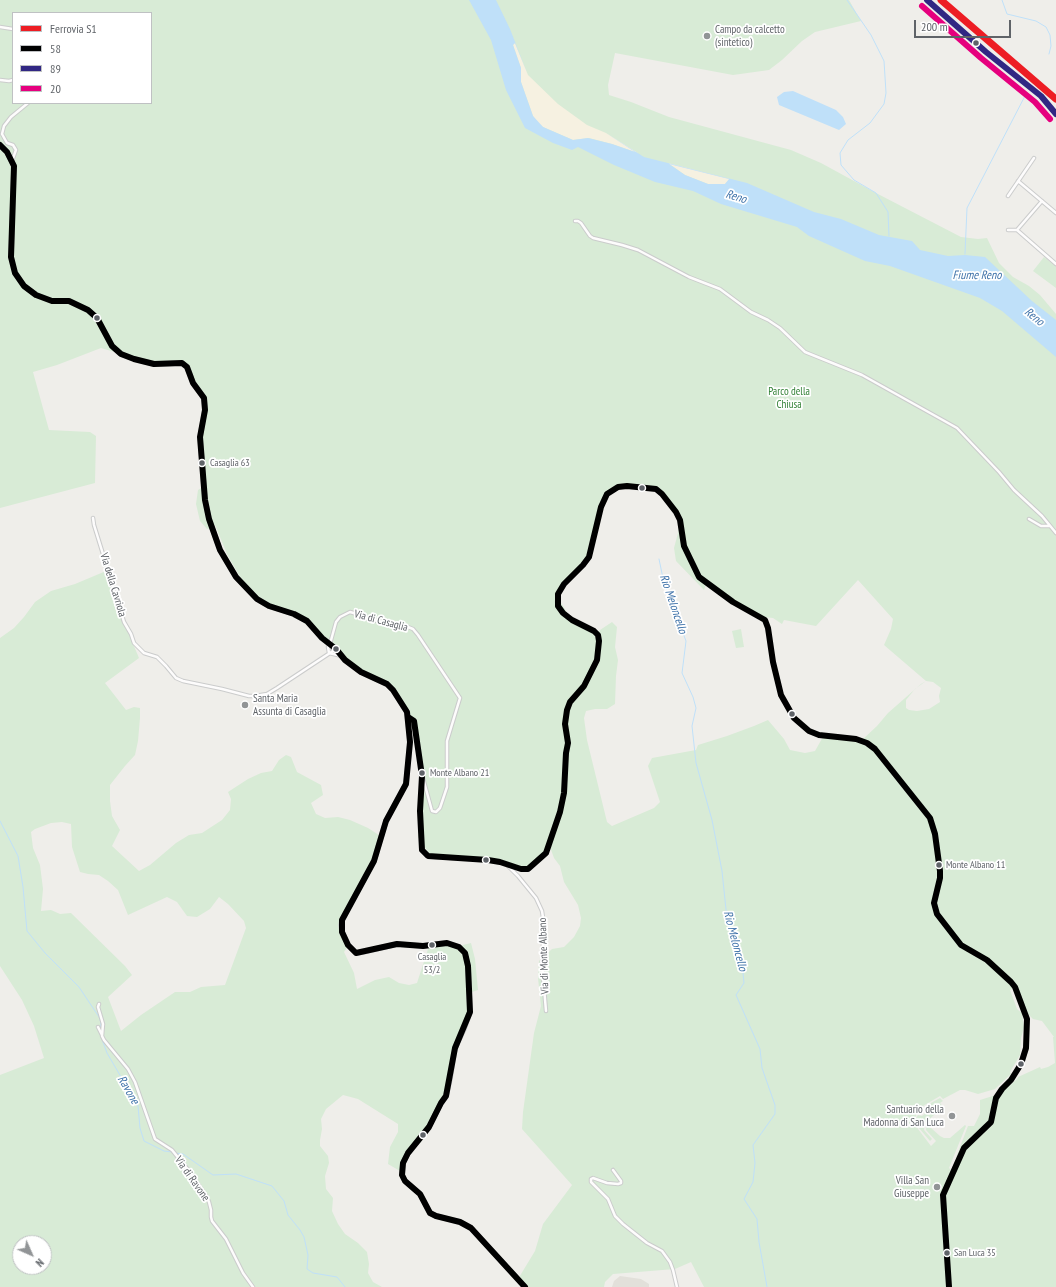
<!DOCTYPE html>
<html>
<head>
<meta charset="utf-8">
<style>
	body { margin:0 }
	#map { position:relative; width:1056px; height:1287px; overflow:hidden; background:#efeeea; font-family:"PT Sans Narrow",sans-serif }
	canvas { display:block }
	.legend { position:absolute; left:12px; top:12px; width:140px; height:92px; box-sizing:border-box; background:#fff; border:1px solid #bfc1c3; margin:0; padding:5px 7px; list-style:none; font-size:12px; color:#5f6368 }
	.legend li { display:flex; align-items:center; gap:8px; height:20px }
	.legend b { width:20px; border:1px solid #bfc1c3 }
	.north { position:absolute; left:12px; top:1235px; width:40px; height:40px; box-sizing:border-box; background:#fff; border:1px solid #bfc1c3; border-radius:50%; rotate:135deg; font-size:11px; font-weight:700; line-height:16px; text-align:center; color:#5f6368 }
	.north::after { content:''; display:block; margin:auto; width:14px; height:18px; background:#919496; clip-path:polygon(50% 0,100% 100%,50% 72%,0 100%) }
	.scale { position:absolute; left:914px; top:20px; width:97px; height:18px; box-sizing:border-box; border:2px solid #5f6368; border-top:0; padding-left:5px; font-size:12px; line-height:14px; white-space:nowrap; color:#5f6368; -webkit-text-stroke:3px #fff; paint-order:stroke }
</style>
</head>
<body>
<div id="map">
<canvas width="1056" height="1287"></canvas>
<ul class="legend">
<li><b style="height:5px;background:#ed1d24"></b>Ferrovia S1</li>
<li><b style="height:5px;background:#000"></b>58</li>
<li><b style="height:5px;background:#312783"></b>89</li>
<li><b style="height:5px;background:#e6007e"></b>20</li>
</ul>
<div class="north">N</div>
<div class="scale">200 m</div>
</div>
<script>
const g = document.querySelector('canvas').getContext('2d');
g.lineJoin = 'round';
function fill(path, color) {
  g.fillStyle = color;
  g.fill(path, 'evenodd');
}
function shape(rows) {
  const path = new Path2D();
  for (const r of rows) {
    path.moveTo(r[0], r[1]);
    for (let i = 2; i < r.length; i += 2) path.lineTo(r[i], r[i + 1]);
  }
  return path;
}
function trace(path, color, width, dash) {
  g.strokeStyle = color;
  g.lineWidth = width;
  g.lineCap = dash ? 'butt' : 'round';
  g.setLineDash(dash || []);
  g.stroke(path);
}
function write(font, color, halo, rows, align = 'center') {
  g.font = font + ' "PT Sans Narrow",sans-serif';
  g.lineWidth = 3.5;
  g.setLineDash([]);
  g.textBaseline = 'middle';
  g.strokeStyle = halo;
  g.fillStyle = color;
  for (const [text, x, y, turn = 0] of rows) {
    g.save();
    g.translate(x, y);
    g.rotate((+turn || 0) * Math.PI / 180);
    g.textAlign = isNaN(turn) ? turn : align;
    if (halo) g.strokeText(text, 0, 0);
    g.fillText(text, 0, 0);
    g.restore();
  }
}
fill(shape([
	[620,1276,641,1279,649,1284,649,1287,612,1287,614,1281]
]), '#e2e0da');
fill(shape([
	[0,0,849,0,861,21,815,32,802,41,782,60,769,70,733,75,615,53,608,85,609,95,631,102,669,117,791,150,821,163,876,193,961,237,978,239,987,238,999,263,1013,277,1029,286,1040,295,1056,314,1056,1287,704,1287,691,1262,675,1269,613,1274,605,1282,604,1287,527,1287,518,1279,535,1251,543,1224,572,1185,522,1129,523,1112,534,1033,541,1006,538,978,539,961,552,949,564,947,574,937,580,926,581,918,578,905,564,882,560,866,554,858,550,847,531,868,528,868,524,871,512,867,471,860,430,855,418,837,421,795,419,745,410,717,386,681,369,678,298,618,263,606,244,584,227,554,215,525,213,528,207,529,200,521,196,504,198,490,206,485,201,461,205,402,196,392,188,365,181,362,146,364,135,361,118,353,101,348,57,365,33,372,49,430,90,432,96,436,95,483,0,508],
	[13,13,151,13,151,103,13,103],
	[637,486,660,491,680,521,678,533,674,548,676,561,704,590,707,582,724,595,754,612,763,617,773,618,782,624,784,620,816,626,858,580,893,619,891,629,884,645,926,681,921,684,888,713,877,726,862,740,824,735,815,751,805,753,790,750,784,739,768,720,754,726,727,736,698,745,696,750,652,758,648,766,660,802,654,808,612,826,607,822,587,740,584,718,586,711,595,709,607,709,615,704,616,676,618,660,615,647,617,627,612,622,597,632,598,641,597,642,593,630,573,622,558,598,567,579,589,558,604,496,615,488],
	[926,681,933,682,941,688,939,696,940,702,929,709,917,711,909,710,906,708,906,700,915,689],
	[1015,987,1027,1013,1033,1019,1042,1021,1054,1037,1053,1037,1055,1063,1048,1067,1041,1069,1040,1067,1018,1077,1017,1079,1004,1090,997,1100,992,1124,981,1135,970,1143,953,1172,949,1168,966,1126,965,1125,950,1138,944,1138,940,1136,931,1128,930,1122,926,1126,926,1130,936,1141,931,1146,918,1129,914,1122,918,1109,940,1096,943,1099,960,1090,965,1090,978,1094,995,1089,1011,1074,1010,1072,1020,1055,1021,1038,1024,1027,1022,1013,1017,1009,1010,990],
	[1044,257,1056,266,1056,288,1033,271],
	[106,571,115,601,139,658,105,683,126,710,134,707,140,708,140,718,138,741,135,755,125,766,110,785,110,801,112,816,120,830,112,846,139,871,150,865,176,843,189,835,202,833,222,820,230,810,231,799,228,792,248,779,261,773,272,771,279,760,286,755,291,757,297,772,321,785,323,795,311,803,316,814,325,818,338,817,350,820,368,828,382,837,368,878,347,913,342,924,344,934,349,945,344,952,354,973,357,989,375,980,389,977,399,983,409,985,417,983,429,946,448,943,459,946,471,943,475,959,478,990,466,994,468,1015,455,1044,452,1056,450,1073,441,1103,421,1142,413,1147,403,1161,400,1171,388,1164,390,1147,398,1132,398,1124,358,1099,343,1095,326,1109,321,1119,322,1129,320,1140,320,1146,328,1156,329,1163,325,1176,326,1189,333,1198,332,1211,338,1224,345,1234,358,1243,367,1252,369,1264,368,1273,373,1282,382,1287,0,1287,0,1075,44,1058,34,1026,22,1000,0,966,0,638,14,628,24,617,35,602,51,591,75,584],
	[62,822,71,824,72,847,80,872,88,874,99,875,108,881,118,890,128,915,167,897,177,902,187,916,197,917,210,909,219,897,228,904,244,921,246,928,225,985,201,987,190,992,175,992,141,1015,121,1031,108,997,132,975,125,966,71,913,60,914,51,910,41,911,43,889,40,865,33,848,31,832,35,829,51,823],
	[20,1243,44,1243,44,1267,20,1267],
	[741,629,744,647,736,648,732,631],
	[996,1095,993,1101,990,1118,987,1125,966,1142,955,1160,968,1126,974,1126,980,1114,980,1100],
	[940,1098,943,1101,940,1103,943,1107,925,1123,924,1130,932,1139,930,1141,919,1128,915,1122,916,1118,918,1115,922,1116,932,1108,929,1104]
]), '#d8ebd6');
fill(shape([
	[515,43,528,75,558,104,587,125,606,133,638,153,612,144,589,138,573,140,543,127,537,122,533,116,521,82,521,68,513,45],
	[668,163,730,179,725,184,708,184,685,175]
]), '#f6f1e1');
fill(shape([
	[469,0,496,0,510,29,528,75,515,43,513,45,521,68,521,82,533,116,543,127,573,140,588,138,612,144,635,152,606,133,587,125,606,133,644,157,747,183,814,212,841,219,879,235,912,241,920,250,948,256,965,255,985,257,1032,301,1056,320,1056,357,1002,311,980,298,890,266,865,261,809,236,797,227,721,204,693,191,655,182,614,165,578,147,572,150,553,143,525,128,506,90,491,40],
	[669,164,729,179,725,184,708,184,685,175],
	[793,91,836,110,843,117,846,124,839,130,779,105,777,97,784,92]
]), '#bfe0f9');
trace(shape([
	[847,0,871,35,884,61,886,93,884,104,870,123,848,140,840,153,841,165,854,180,876,193,888,212,889,236],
	[1002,0,1007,14,1036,21,1046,27,1050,35,1051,46,1049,54],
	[965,254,967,208,1026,94],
	[659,559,664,583,686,641,682,673,693,697,696,708,692,726,696,763,712,820,722,871,727,919,742,963,744,983,736,995,760,1049,762,1068,775,1105,775,1114,753,1145,755,1163,753,1182,744,1199,757,1219,759,1242,767,1287],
	[0,821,18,856,23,887,27,931,45,953,79,987,99,1017,101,1023,100,1031],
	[100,1034,107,1053,138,1106,140,1128,144,1141,164,1151,172,1152],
	[175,1153,183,1154,213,1175,236,1174,272,1186,284,1201,288,1215,300,1230,304,1237,308,1255,307,1269,313,1273,337,1277,345,1287]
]), '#bfe0f9', 1);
const street = shape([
	[927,0,986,52,1041,96,1056,114],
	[0,27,13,29],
	[0,80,9,81,13,80],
	[12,161,16,150,13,145,7,143,2,134,4,126,11,117,28,103],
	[1018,181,1056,213],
	[1008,196,1034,158],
	[575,221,578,221,581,223,590,236,593,238,622,245,638,250,689,277,720,289,751,312,768,320,780,328,805,352,862,375,957,428,999,472,1014,490,1042,516,1056,533],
	[1008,230,1017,230,1056,264],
	[1017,230,1042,201],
	[93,518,94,525,124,622,131,634,134,643,144,653,157,657,166,666,176,678,183,681,222,689,249,696,255,696,267,694,277,688,336,649],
	[1029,519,1041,526,1050,526],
	[329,653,328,647,330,644,336,622,340,617,350,612,357,614,368,619,408,627,413,629,418,635,460,698,447,741,447,787,440,808,436,812,432,811,423,778],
	[329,653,342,656],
	[408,717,414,721,422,776,420,811,422,850,428,856,435,857,488,860,500,862,521,869,528,869,546,853,560,812,564,793,566,753,568,743,565,724,567,710,570,702,584,686,597,660,599,641,598,635,594,631,572,620,563,613,558,606,557,602,558,594,564,584,583,565,589,557,601,507,607,494,618,487,627,486,656,489,662,494,676,512,680,520,682,538,684,546,699,577,704,581,733,602,765,620,768,628,773,662,781,695,794,718,809,731,819,735,856,739,867,743,875,749,910,794,930,818,935,834,940,871,940,878,934,903,937,914,961,945,987,960,1011,982,1015,987,1027,1019,1026,1048,1021,1064,1011,1080,1002,1089,996,1098,991,1122,988,1126,970,1142,964,1148,956,1164,943,1195,949,1287],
	[507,865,518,876,536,898,542,911,544,924,542,964,546,1011],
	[99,1004,98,1007,103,1024,102,1036,104,1040,128,1069,135,1082,155,1139,172,1150,189,1171,207,1197,209,1202,211,1210,211,1217,212,1221,226,1239,243,1273,253,1287],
	[98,1027,102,1035],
	[613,1170,621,1181,621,1183,618,1184,607,1183,593,1178,591,1179,591,1182,608,1199,615,1216,623,1224,647,1243,662,1251,670,1262,673,1270,677,1287]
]);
const secondary = shape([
	[0,145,7,152,14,166,11,257,15,273,24,286,36,295,52,301,69,301,88,310,97,318,112,346,121,354,134,359,154,364,182,363,187,367,193,383,204,398,205,410,200,437,205,500,209,519,220,550,236,577,257,599,269,606,294,614,307,621,322,638,336,649,345,660,361,672,387,684,393,690,407,712,410,742,406,784,386,821,374,861,342,920,341,925,342,932,348,945,356,953,363,952,397,944,423,946,447,943,459,947,465,953,468,966,470,1012,464,1029,455,1048,450,1079,446,1096,441,1103,429,1127,408,1153,403,1163,402,1175,405,1181,420,1194,430,1213,436,1216,460,1222,471,1228,525,1287]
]);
trace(street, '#cbcccc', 4.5);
trace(secondary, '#cacacb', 5.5);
trace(street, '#fdfcfc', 2.5);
trace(secondary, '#fdfcfc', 3.5);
trace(shape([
	[0,145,7,152,14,166,11,257,15,273,24,286,36,295,52,301,69,301,88,310,97,318,112,346,121,354,134,359,154,364,182,363,187,367,193,383,204,398,205,410,200,437,205,500,209,519,220,550,236,577,257,599,269,606,294,614,307,621,322,638,336,649,345,660,361,672,387,684,393,690,407,712,410,742,406,784,386,821,374,861,342,920,342,932,348,945,356,953,397,944,423,946,447,943,459,947,465,953,468,966,470,1012,455,1048,446,1096,441,1103,429,1127,408,1153,403,1163,402,1175,405,1181,420,1194,430,1213,436,1216,460,1222,471,1228,525,1287],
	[408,717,414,721,422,776,420,811,422,850,428,856,488,860,500,862,521,869,528,869,546,853,560,812,564,793,566,753,568,743,565,724,567,710,570,702,584,686,597,660,599,641,598,635,594,631,572,620,563,613,558,606,558,594,564,584,583,565,589,557,601,507,607,494,618,487,627,486,656,489,662,494,676,512,680,520,684,546,699,577,733,602,765,620,768,628,773,662,781,695,794,718,809,731,819,735,856,739,867,743,875,749,930,818,935,834,940,871,940,878,934,903,937,914,961,945,987,960,1011,982,1015,987,1027,1019,1026,1048,1021,1064,1011,1080,1002,1089,996,1098,991,1122,964,1148,943,1195,949,1287]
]), '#000', 6);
trace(shape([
	[927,0,986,52,1041,96,1056,114]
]), '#312783', 6);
trace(shape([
	[922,6,981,58,1035,102,1050,119]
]), '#e6007e', 6);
trace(shape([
	[941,0,1056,99]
]), '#ed1d24', 7);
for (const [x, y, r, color] of [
	[707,36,4,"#919496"],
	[976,43,3.5,"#5f6368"],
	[97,318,3.5,"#5f6368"],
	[202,463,3.5,"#5f6368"],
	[642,488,3.5,"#5f6368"],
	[336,649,3.5,"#5f6368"],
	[245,705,4,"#919496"],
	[792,714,3.5,"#5f6368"],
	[422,773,3.5,"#5f6368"],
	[486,860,3.5,"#5f6368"],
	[939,865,3.5,"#5f6368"],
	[432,945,3.5,"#5f6368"],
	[1021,1064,3.5,"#5f6368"],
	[952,1116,4,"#919496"],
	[423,1135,3.5,"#5f6368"],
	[937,1187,4,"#919496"],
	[947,1253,3.5,"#5f6368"]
]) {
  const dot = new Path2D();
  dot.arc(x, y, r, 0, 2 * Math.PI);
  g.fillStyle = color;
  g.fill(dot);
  trace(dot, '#fff', 1.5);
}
write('10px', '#5f6368', '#fff', [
	["Casaglia 63",210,463],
	["Monte Albano 21",430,773],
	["Monte Albano 11",946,865],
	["Casaglia",432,957,"center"],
	["53/2",432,970,"center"],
	["San Luca 35",954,1253]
], 'left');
write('11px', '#5f6368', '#fff', [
	["Campo da calcetto",715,30],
	["(sintetico)",715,43],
	["Santa Maria",253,699],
	["Assunta di Casaglia",253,712],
	["Santuario della",944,1110,"right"],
	["Madonna di San Luca",944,1123,"right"],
	["Villa San",929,1181,"right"],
	["Giuseppe",929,1194,"right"]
], 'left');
write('11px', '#348238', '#fff', [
	["Parco della",789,392],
	["Chiusa",789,405]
]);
write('11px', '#5f6368', '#fff', [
	["Via della Cavriola",113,585,73],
	["Via di Casaglia",381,621,15],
	["Via di Monte Albano",544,956,-92],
	["Via di Ravone",192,1179,55]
]);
write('italic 12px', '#4174aa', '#fff', [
	["Reno",736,197,17],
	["Fiume Reno",977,276],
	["Reno",1034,317,38],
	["Rio Meloncello",673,604,71],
	["Rio Meloncello",735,941,75],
	["Ravone",128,1090,60]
]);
</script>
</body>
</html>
